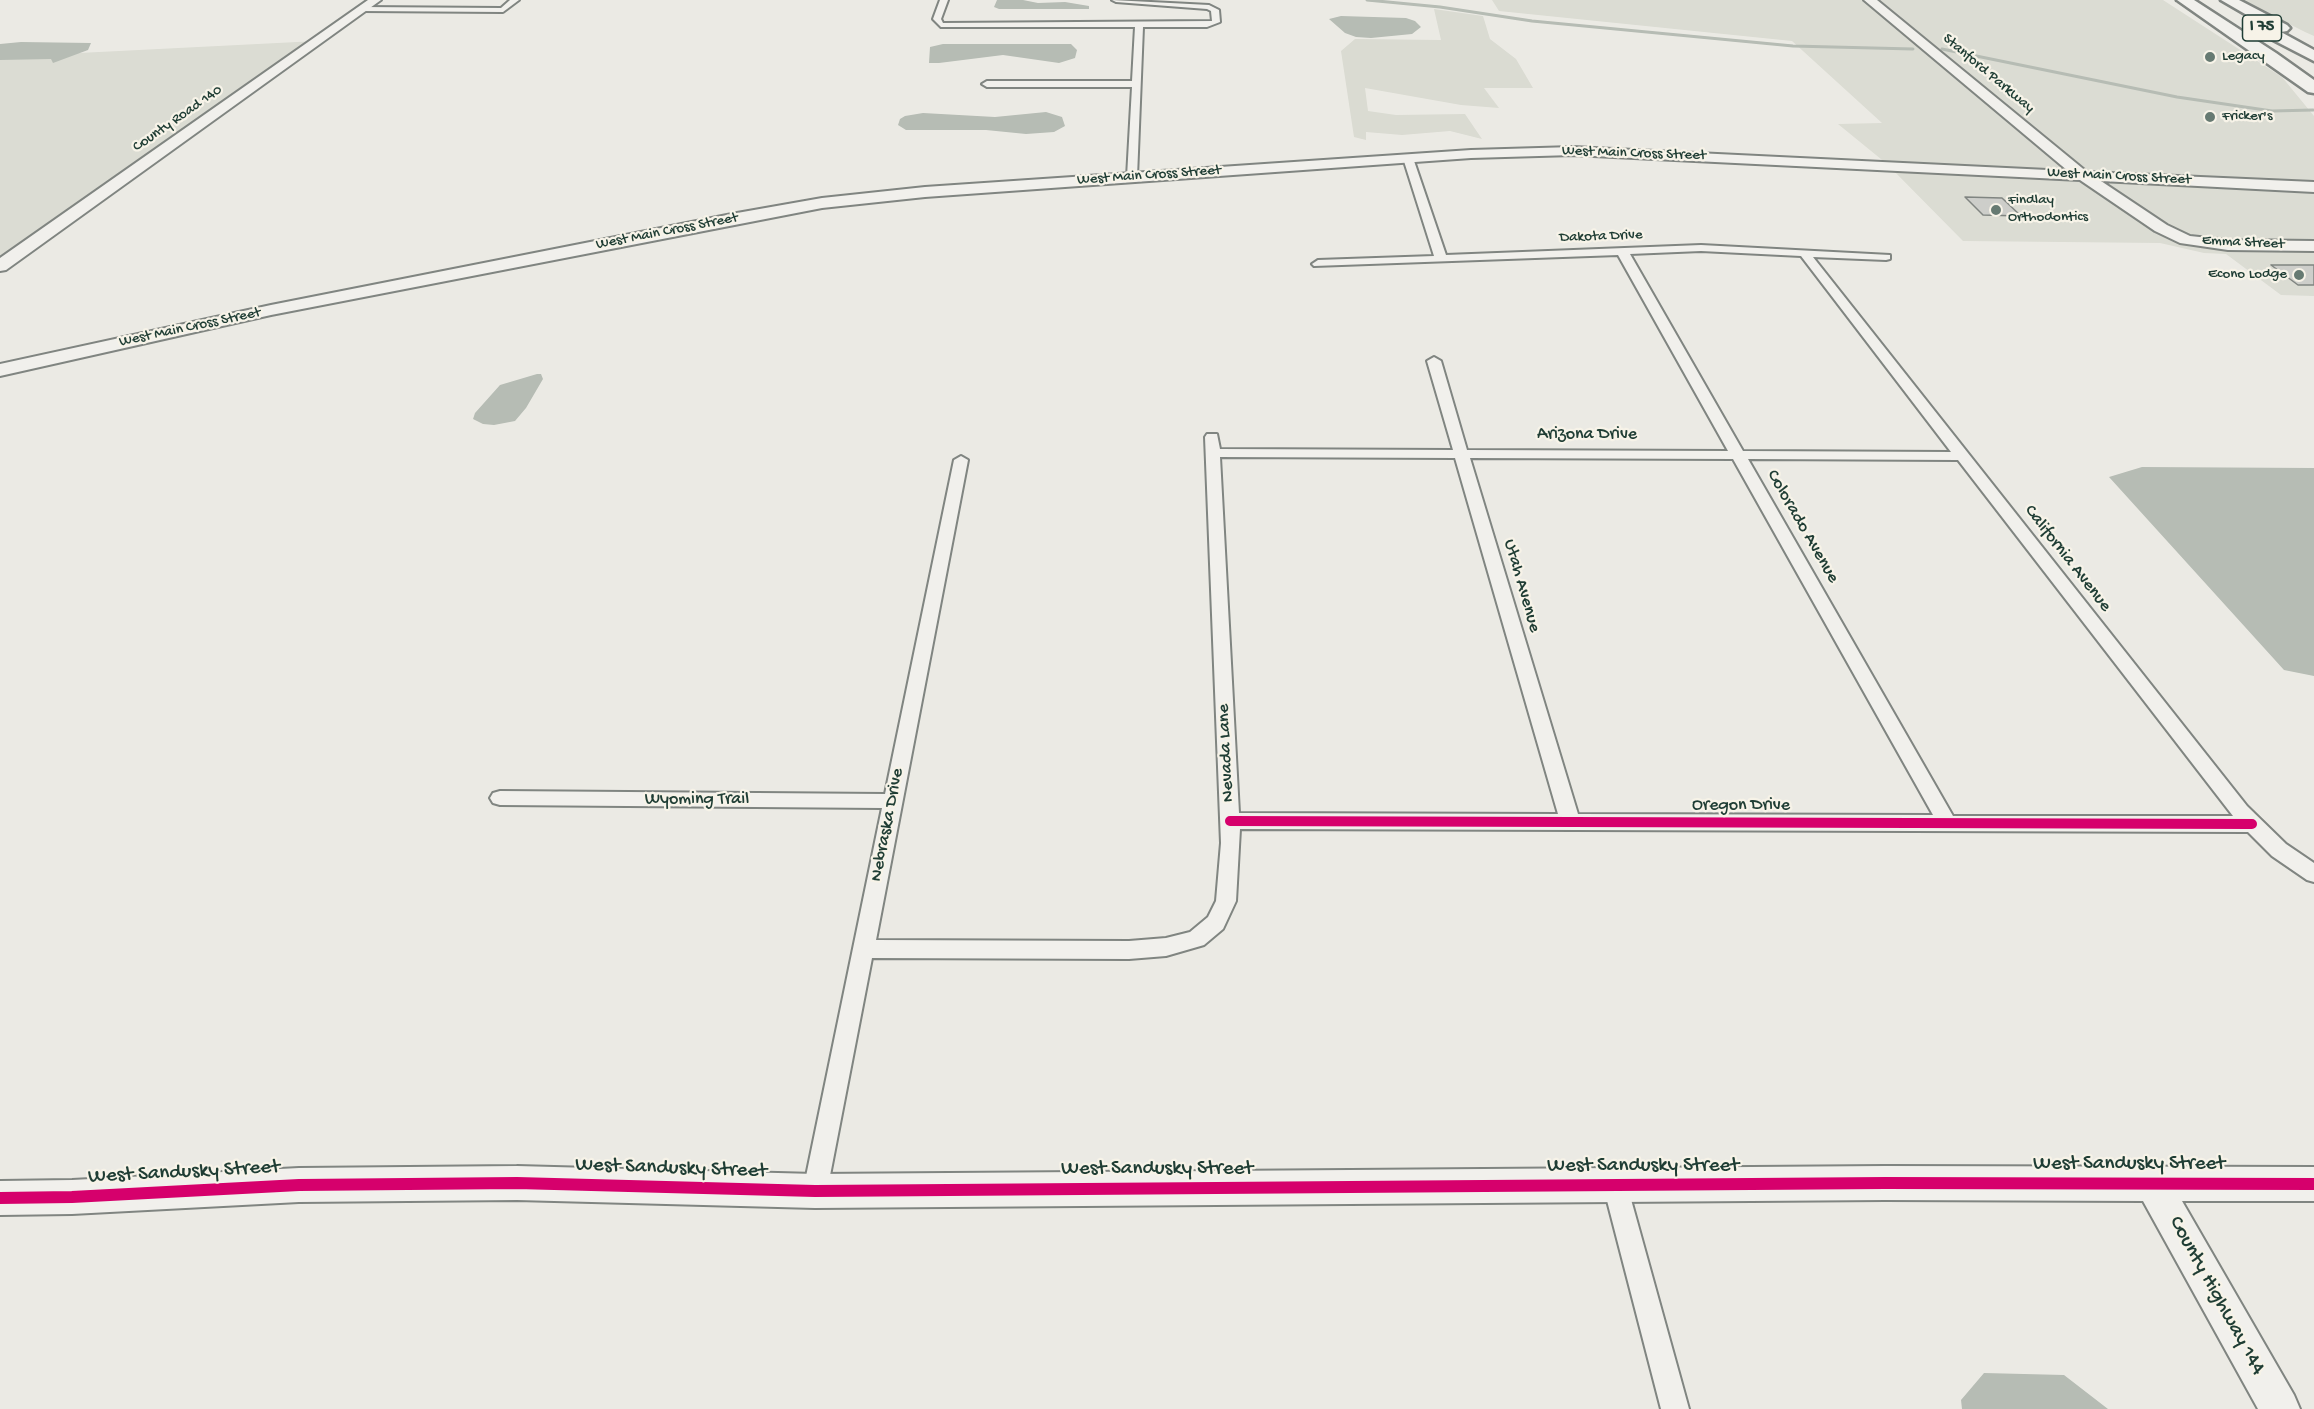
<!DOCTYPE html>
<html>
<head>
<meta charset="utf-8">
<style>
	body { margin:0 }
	canvas { display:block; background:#ebeae4 }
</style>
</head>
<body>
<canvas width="2314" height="1409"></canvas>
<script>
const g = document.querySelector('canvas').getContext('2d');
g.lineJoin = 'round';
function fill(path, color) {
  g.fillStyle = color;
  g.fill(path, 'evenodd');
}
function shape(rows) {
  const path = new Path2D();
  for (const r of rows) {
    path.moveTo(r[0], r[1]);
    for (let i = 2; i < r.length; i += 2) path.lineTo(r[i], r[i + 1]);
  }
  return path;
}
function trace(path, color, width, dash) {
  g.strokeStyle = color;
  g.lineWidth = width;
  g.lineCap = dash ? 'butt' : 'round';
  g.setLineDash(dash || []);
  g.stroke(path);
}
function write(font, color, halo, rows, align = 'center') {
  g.font = font + ' "Gochi Hand",sans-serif';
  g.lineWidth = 4.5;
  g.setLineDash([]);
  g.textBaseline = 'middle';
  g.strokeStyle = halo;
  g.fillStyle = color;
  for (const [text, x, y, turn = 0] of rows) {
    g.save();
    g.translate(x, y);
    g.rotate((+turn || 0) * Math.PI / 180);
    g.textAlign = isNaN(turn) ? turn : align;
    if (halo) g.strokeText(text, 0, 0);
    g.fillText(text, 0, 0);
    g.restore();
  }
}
fill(shape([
	[1492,0,2163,0,2282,77,2314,116,2314,296,2281,295,2226,254,2204,253,2160,243,1963,241,1887,164,1838,124,1882,123,1792,41,1499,11],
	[317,41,0,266,0,57]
]), '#dbdcd3');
fill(shape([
	[2242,0,2314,0,2314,36,2305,32],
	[1434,9,1483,16,1490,39,1516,59,1533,88,1484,88,1499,108,1461,105,1365,88,1368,111,1396,115,1465,114,1482,139,1450,131,1402,135,1366,132,1366,140,1354,137,1341,51,1355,39,1441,40]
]), '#dadbd2');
fill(shape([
	[997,0,1023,0,1038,3,1065,2,1089,6,1089,9,999,9,994,7],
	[1341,16,1406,18,1415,21,1421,27,1412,34,1371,38,1356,37,1345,33,1329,19],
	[21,42,91,43,88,50,53,63,51,59,0,60,0,44],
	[943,44,1071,44,1077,50,1075,58,1059,63,1003,55,939,63,929,63,930,47],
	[1046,112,1062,117,1065,126,1054,132,1026,134,986,130,906,130,898,125,900,119,905,116,923,113,995,117],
	[537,374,541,374,543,379,526,408,515,421,494,425,483,424,473,419,475,413,500,385],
	[2142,467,2314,468,2314,676,2284,670,2109,477],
	[1984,1373,2064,1375,2108,1409,1962,1409,1961,1400]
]), '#b6bcb4');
trace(shape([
	[1367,0,1440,7,1532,21,1793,46,1913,49],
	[1942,49,2177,97,2272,111,2313,110]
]), '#b6bcb4', 3);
const building = shape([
	[1965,197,2002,198,2021,216,1983,215,1965,197],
	[2271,265,2314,265,2314,285,2298,285,2271,265]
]);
fill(building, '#cdceca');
trace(building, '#808581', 1.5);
const street = shape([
	[510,0,519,0,503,12,362,11,358,9,362,7,501,8,510,0],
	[940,0,948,0,941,19,943,23,1212,21,1211,11,1207,9,1116,2,1112,0,1209,5,1219,10,1220,22,1207,27,1143,27,1137,177,1132,180,1127,177,1132,87,987,87,982,84,987,81,1132,81,1135,27,941,27,933,19,940,0],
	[1408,155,1413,158,1446,255,1701,245,1890,255,1890,259,1886,260,1813,257,2247,806,2286,844,2314,863,2314,882,2307,880,2272,856,2248,832,1240,829,1236,901,1223,929,1204,945,1166,956,1129,959,872,958,827,1191,824,1200,815,1203,806,1200,803,1191,882,808,500,805,493,803,490,798,493,793,500,791,885,794,954,460,961,456,968,460,876,940,1129,941,1166,938,1190,932,1208,917,1216,901,1221,843,1205,437,1207,434,1217,434,1220,449,1453,450,1427,361,1434,357,1441,361,1467,450,1728,451,1618,255,1314,266,1312,264,1318,260,1434,256,1403,158,1408,155],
	[1701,251,1801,256,1951,452,1743,451,1630,254,1701,251],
	[1220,457,1455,458,1558,814,1239,813,1220,457],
	[1470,458,1733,459,1933,815,1578,814,1470,458],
	[1748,459,1958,460,2233,816,1953,816,1748,459],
	[1615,1173,1624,1176,1627,1185,1689,1409,1661,1409,1603,1185,1606,1176,1615,1173]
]);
const secondary = shape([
	[368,0,381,0,6,270,0,271,0,258,368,0],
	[1864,0,1877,0,2087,172,2314,182,2314,192,2101,181,2167,225,2190,236,2228,240,2314,241,2314,251,2228,250,2180,243,2155,231,2080,180,1573,155,1471,158,925,197,822,208,271,315,0,376,0,364,271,305,737,213,822,198,925,187,1471,150,1573,147,2068,171,1864,0],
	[517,1166,815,1174,1885,1166,2314,1167,2314,1201,2182,1201,2294,1395,2300,1409,2258,1409,2143,1201,1885,1200,815,1208,517,1200,299,1202,72,1214,0,1215,0,1181,72,1180,299,1168,517,1166]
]);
const highway = shape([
	[2177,0,2194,0,2276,53,2314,80,2314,93,2308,92,2177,0],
	[2221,0,2239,0,2287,25,2290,28,2287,31,2281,32,2314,50,2314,61,2252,29,2249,26,2252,23,2259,22,2221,0]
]);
trace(street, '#808581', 4);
trace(secondary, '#808581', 4);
trace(highway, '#808581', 5);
fill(street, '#f1f0ec');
fill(secondary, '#f1f0ec');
fill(highway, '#f1f0ec');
trace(shape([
	[1230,821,2252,824]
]), '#d6006c', 10);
trace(shape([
	[0,1198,72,1197,299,1185,517,1183,815,1191,1885,1183,2314,1184]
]), '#d6006c', 12);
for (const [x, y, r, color] of [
	[2210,57,6,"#667a72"],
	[2210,117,6,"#667a72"],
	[1996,210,6,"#667a72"],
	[2299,275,6,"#667a72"]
]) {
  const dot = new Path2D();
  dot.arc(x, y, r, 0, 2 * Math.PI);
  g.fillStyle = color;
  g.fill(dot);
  trace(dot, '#f7f3e8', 2);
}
write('15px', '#1f3d34', '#f7f3e8', [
	["Legacy",2222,57],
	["Fricker's",2222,117],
	["Findlay",2008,201],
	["Orthodontics",2008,218],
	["Econo Lodge",2287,275,"right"]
], 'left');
write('15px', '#1f3d34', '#f7f3e8', [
	["Stanford Parkway",1988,74,40],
	["County Road 140",178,119,-35],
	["West Main Cross Street",1634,154,2],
	["West Main Cross Street",1149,176,-4],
	["West Main Cross Street",2119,177,3],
	["West Main Cross Street",667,232,-11],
	["Dakota Drive",1601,237,-2],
	["Emma Street",2243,243,3],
	["West Main Cross Street",190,328,-12]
]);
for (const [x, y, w] of [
	[2262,28,39]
]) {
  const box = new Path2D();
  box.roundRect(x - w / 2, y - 13, w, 26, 4.5);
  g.fillStyle = '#f7f3e8';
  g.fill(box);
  trace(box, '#1f3d34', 1.5);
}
write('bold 16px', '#1f3d34', null, [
	["I 75",2262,28]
]);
write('18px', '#1f3d34', '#f7f3e8', [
	["Arizona Drive",1587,435],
	["Colorado Avenue",1802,527,60],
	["California Avenue",2067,559,52],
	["Utah Avenue",1521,586,74],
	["Nevada Lane",1227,753,-93],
	["Wyoming Trail",697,800],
	["Oregon Drive",1741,806],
	["Nebraska Drive",888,825,-79]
]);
write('21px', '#1f3d34', '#f7f3e8', [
	["West Sandusky Street",2129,1165],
	["West Sandusky Street",1643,1167],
	["West Sandusky Street",671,1169,2],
	["West Sandusky Street",1157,1170],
	["West Sandusky Street",184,1173,-3],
	["County Highway 144",2216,1296,61]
]);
</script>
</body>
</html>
